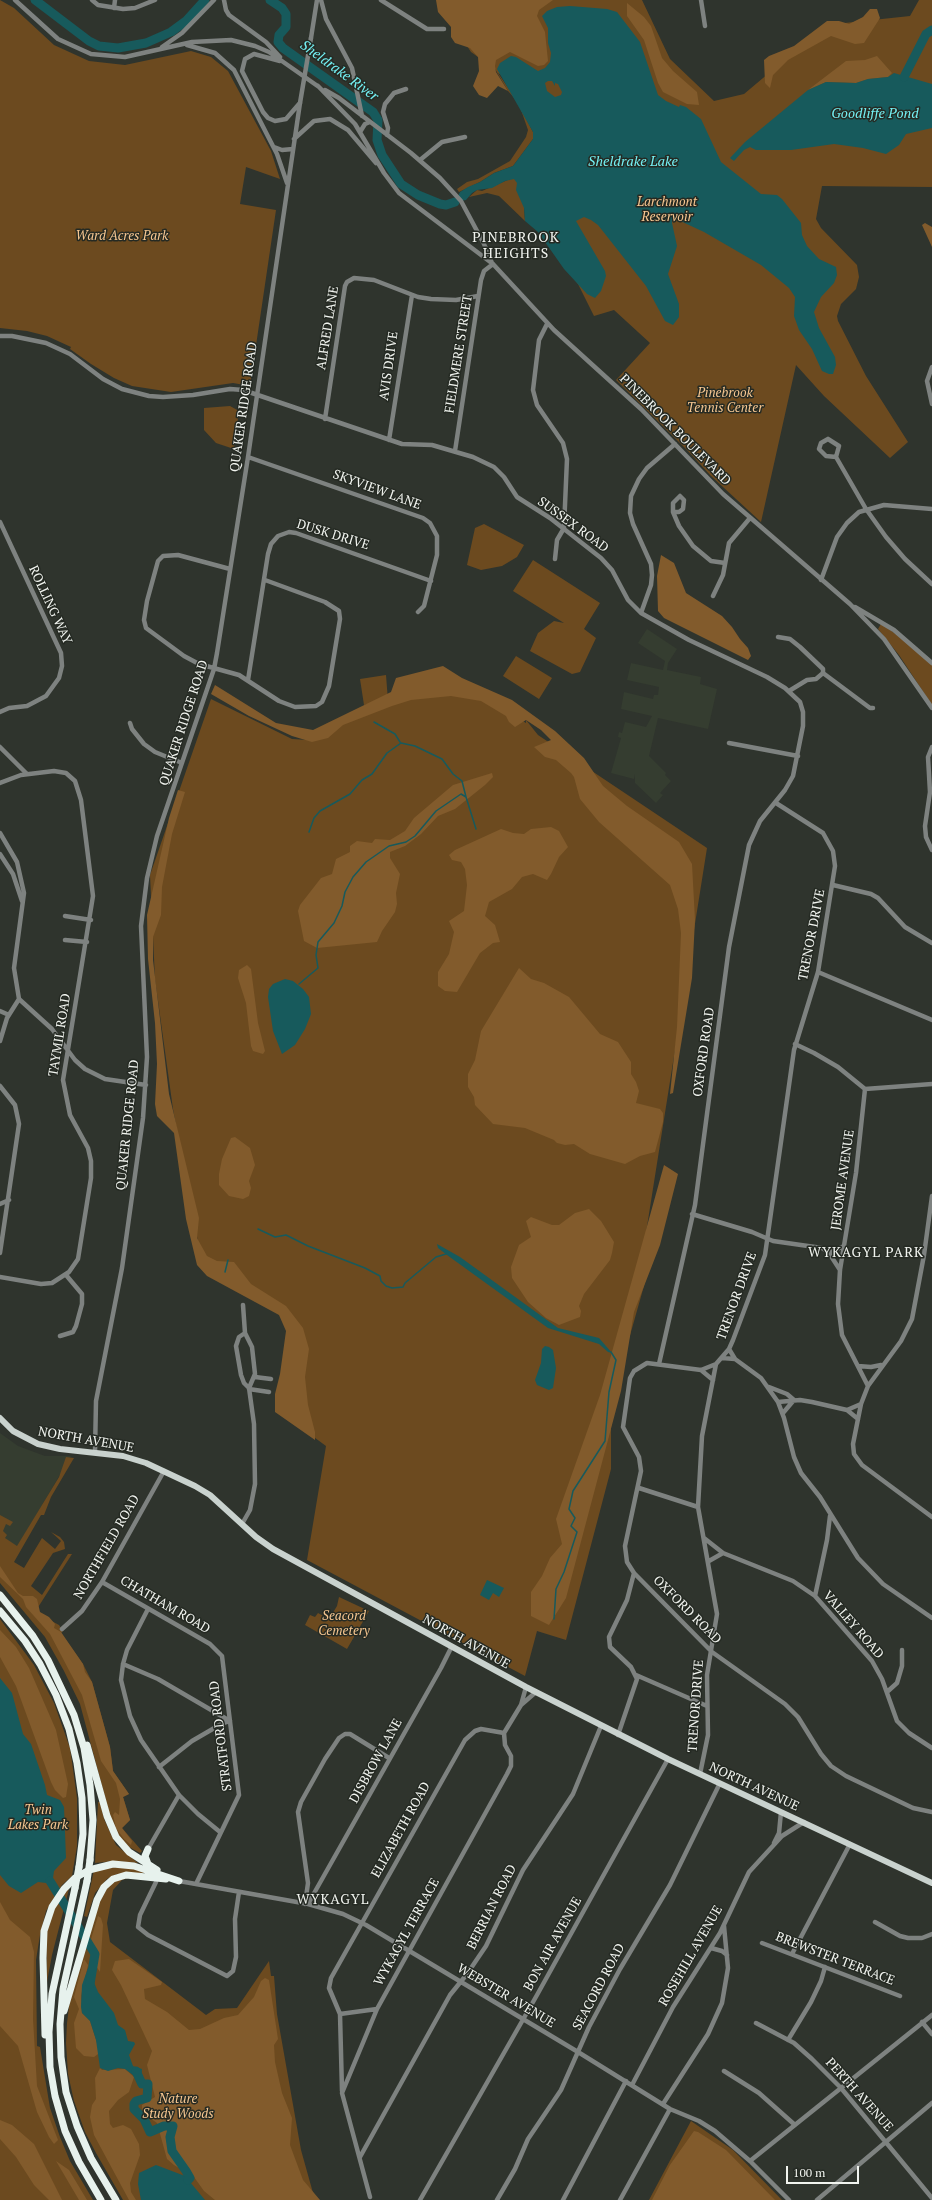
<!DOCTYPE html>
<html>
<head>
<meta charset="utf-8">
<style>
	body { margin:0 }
	#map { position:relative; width:932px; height:2200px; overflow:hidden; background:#2f342d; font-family:"PT Serif",serif }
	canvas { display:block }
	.scale { position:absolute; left:786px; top:2166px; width:73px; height:18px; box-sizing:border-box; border:2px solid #f1f4ef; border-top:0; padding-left:5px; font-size:12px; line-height:14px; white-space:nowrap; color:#f1f4ef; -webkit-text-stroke:3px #252a23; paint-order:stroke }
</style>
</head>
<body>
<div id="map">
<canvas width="932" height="2200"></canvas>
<div class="scale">100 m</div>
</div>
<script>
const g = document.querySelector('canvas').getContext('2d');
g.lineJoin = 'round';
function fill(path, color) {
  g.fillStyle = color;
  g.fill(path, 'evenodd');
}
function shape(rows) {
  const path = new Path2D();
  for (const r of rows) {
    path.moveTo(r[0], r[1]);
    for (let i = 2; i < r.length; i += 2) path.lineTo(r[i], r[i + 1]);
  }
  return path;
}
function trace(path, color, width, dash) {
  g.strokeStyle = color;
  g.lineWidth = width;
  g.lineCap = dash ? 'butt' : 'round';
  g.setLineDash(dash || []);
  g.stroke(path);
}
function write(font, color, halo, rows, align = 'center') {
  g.font = font + ' "PT Serif",serif';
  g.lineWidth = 3;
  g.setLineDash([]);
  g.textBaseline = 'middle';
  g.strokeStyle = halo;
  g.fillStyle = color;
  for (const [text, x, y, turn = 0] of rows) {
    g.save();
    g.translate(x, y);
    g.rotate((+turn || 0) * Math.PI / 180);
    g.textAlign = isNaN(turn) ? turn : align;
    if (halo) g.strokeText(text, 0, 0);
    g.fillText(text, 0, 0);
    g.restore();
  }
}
fill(shape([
	[647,629,677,649,668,663,667,670,701,677,700,684,717,689,708,729,658,718,649,756,666,773,665,775,671,781,660,793,663,795,656,803,635,783,635,774,634,779,611,773,621,738,618,737,619,732,622,733,625,722,646,727,652,716,621,709,624,692,653,699,654,695,658,695,659,687,627,680,631,663,663,670,665,661,638,643],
	[0,1433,18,1446,45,1456,71,1456,2,1573,0,1571]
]), '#353d30');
fill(shape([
	[0,0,14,8,54,45,89,61,125,65,191,51,211,57,228,71,271,151,280,179,246,167,240,204,276,210,250,386,233,383,171,392,132,386,114,378,91,364,70,349,71,347,47,336,27,331,0,328],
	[437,0,642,0,670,59,714,101,744,94,826,25,910,16,919,0,932,0,932,187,822,186,816,219,821,228,857,265,859,277,856,289,841,304,837,316,838,321,866,376,908,442,890,458,824,396,796,365,761,522,711,476,687,450,616,380,650,343,614,310,594,316,578,284,524,208,525,221,499,196,487,193,469,197,477,190,482,191,510,179,537,143,534,96,498,73,517,101,508,91,495,69,471,52],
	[520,107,533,132,533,139,513,166,494,173,480,182,459,192,457,189,467,182,478,179,510,161,526,137,528,130],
	[230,406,239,411,234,449,216,443,204,430,204,408],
	[484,524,524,545,517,557,502,566,481,570,467,565,475,528],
	[533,560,600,603,584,629,596,638,580,672,572,674,530,651,538,633,554,621,564,623,513,591],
	[881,624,885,626,913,647,932,665,932,705,899,655,878,629],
	[516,656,552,678,539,699,503,676],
	[386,675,388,701,364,705,360,679],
	[449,675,526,723,526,720,538,735,707,848,645,1239,653,1254,627,1346,611,1427,611,1469,566,1640,537,1631,525,1676,307,1560,326,1446,307,1432,284,1314,203,1269,173,1109,155,979,150,875,211,699,292,739,308,740],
	[66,1457,74,1458,51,1497,44,1515,41,1515,14,1562,24,1568,42,1538,55,1549,61,1541,51,1532,60,1537,64,1542,65,1549,53,1553,31,1586,42,1595,68,1554,72,1554,35,1612,59,1625,63,1631,61,1633,83,1664,92,1682,110,1747,113,1771,129,1794,123,1797,130,1820,122,1828,142,1851,140,1853,129,1847,119,1837,112,1823,80,1704,64,1671,45,1637,0,1583,0,1515,13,1522,10,1526,6,1524,3,1531,7,1535,5,1538,17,1546,59,1477],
	[339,1597,369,1611,347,1649,305,1625,310,1615,315,1617,318,1613,329,1619,337,1606],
	[0,1619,34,1665,54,1703,70,1748,77,1798,77,1846,72,1876,62,1885,46,1911,40,1935,36,1960,37,2046,40,2047,50,2108,60,2137,70,2161,93,2200,0,2200],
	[98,1802,100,1802,104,1819,116,1845,138,1863,114,1861,95,1863],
	[104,1867,134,1868,147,1873,117,1874,107,1879,95,1893,87,1917,84,1916,85,1912,94,1870],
	[131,1877,122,1880,113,1890,107,1923,110,1942,206,2015,215,2009,237,2008,269,1961,271,1976,274,1976,277,2014,301,2150,315,2200,123,2200,96,2153,85,2132,74,2101,68,2074,66,2043,67,2023,70,1999,100,1897,104,1891,116,1880],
	[70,1885,52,1955,47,1982,46,1936,51,1914],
	[691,2121,733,2150,782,2200,649,2200]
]), '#6c4a1f');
fill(shape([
	[436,0,553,0,539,10,537,16,545,32,548,61,544,65,538,66,510,52,496,60,495,66,496,72,508,91,498,86,487,98,479,95,473,86,479,71,478,57,470,48,455,43,451,37,451,27,438,12],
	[627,3,644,17,651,26,662,58,673,71,697,92,699,105,687,104,663,92,658,83,644,40,627,16],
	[870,9,877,9,880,18,864,43,855,44,831,36,788,60,773,75,770,88,765,83,764,60,769,56,794,46,827,21,839,21,849,24,863,17],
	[877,56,892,73,888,77,868,79,856,83,826,82,808,90,846,61,865,60],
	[925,223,932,227,932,247,922,225],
	[661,555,674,563,686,593,722,616,732,627,740,639,748,648,751,656,748,660,664,618,658,611,657,576],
	[443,666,462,678,512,700,555,731,584,758,603,786,627,806,679,842,692,864,695,920,692,978,673,1093,670,1094,677,1027,681,933,678,909,670,885,599,822,580,799,574,777,571,773,556,760,545,757,534,747,551,740,541,730,526,720,515,727,509,722,506,716,481,701,451,696,411,700,392,706,343,725,328,738,312,742,292,736,249,716,211,694,215,685,276,723,313,730,391,692,396,678],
	[492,773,493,777,485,785,455,809,438,816,421,834,405,846,390,852,390,858,400,874,396,893,397,904,395,912,382,931,377,942,317,948,304,941,298,911,300,905,321,878,332,874,336,859,350,852,350,846,357,841,372,843,375,839,390,840,405,831,414,818,453,785],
	[178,790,185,792,172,834,162,887,161,915,153,937,153,960,169,1094,199,1218,197,1238,207,1256,217,1261,234,1262,251,1284,286,1306,303,1328,309,1349,305,1377,308,1405,315,1432,315,1440,275,1412,275,1394,280,1374,286,1331,279,1315,207,1276,197,1265,186,1219,174,1133,157,1116,155,1104,157,1064,155,1023,148,959,147,915,169,818],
	[551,827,559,831,568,847,559,857,551,874,547,880,533,874,522,877,512,889,489,902,485,916,495,925,500,942,493,943,480,953,457,992,445,991,438,986,438,972,449,954,454,932,449,921,464,911,467,885,465,869,461,862,452,860,449,855,455,850,501,829,513,833,524,834,531,829],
	[247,965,251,969,258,1023,265,1051,263,1054,253,1051,251,1046,246,1003,238,978,239,970],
	[519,968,531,979,544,983,569,997,600,1034,618,1042,631,1062,631,1074,636,1082,639,1091,636,1103,660,1109,663,1113,663,1122,655,1152,640,1156,625,1164,590,1154,574,1144,565,1145,557,1143,554,1140,525,1128,493,1124,475,1105,474,1097,468,1087,468,1074,475,1060,481,1031],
	[235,1137,250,1148,255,1165,249,1181,251,1188,249,1196,243,1199,229,1196,219,1185,219,1174,222,1159,231,1138],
	[664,1165,678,1174,660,1245,634,1312,621,1391,566,1598,549,1625,531,1616,531,1592,542,1576,550,1558,562,1544,556,1519,600,1395],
	[589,1209,601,1221,614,1242,612,1253,610,1260,584,1294,579,1306,581,1311,580,1317,559,1325,546,1318,528,1302,512,1278,511,1267,519,1245,531,1237,526,1221,531,1217,552,1225,559,1225,575,1213],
	[0,1566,18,1593,23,1596,33,1596,37,1599,40,1612,49,1617,55,1624,54,1628,61,1632,83,1664,85,1672,92,1682,110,1747,113,1771,129,1794,123,1797,130,1820,122,1828,132,1841,131,1845,124,1839,116,1828,113,1815,115,1812,119,1815,120,1799,116,1783,101,1761,82,1695,50,1634,26,1607,23,1599,0,1577],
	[0,1630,16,1647,29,1668,56,1730,68,1784,66,1797,63,1798,55,1790,51,1782,16,1686,0,1657],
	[0,1902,10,1920,30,1937,34,1952,33,2019,37,2086,58,2140,54,2144,49,2137,37,2112,18,2046,0,2026],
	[98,1916,101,1918,103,1925,100,1972,96,1966,96,1952,91,1939],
	[84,1959,88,1965,81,1996,82,2013,90,2021,99,2049,98,2054,94,2057,84,2056,76,2048,74,2023,79,2009,74,1997],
	[129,1959,162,1982,161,1985,144,1989,145,1999,167,2012,189,2030,200,2029,224,2018,238,2015,254,1997,261,1981,265,1978,269,1980,278,2039,274,2045,275,2062,282,2093,292,2118,290,2145,303,2180,320,2200,215,2200,204,2191,194,2177,174,2165,167,2159,157,2123,143,2113,142,2110,142,2105,155,2097,147,2065,152,2051,121,1985,112,1970,115,1961],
	[100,2068,102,2070,125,2069,134,2077,129,2092,118,2100,109,2111,110,2124,113,2128,123,2125,131,2129,139,2144,140,2155,130,2183,131,2192,136,2200,129,2200,94,2135,90,2117,92,2105,96,2099,95,2078],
	[0,2120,12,2125,34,2144,62,2200,49,2200,34,2185,16,2157,0,2139],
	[694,2131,698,2132,726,2150,775,2200,652,2200,670,2165],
	[56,2161,69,2170,87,2200,79,2200]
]), '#825b2c');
fill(shape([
	[570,6,607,9,617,12,640,42,658,95,666,101,679,107,680,105,686,107,701,119,721,162,761,194,777,195,782,199,801,223,802,235,807,246,819,259,836,267,837,275,834,283,821,297,814,312,819,328,835,357,836,365,833,374,829,374,822,371,812,349,799,330,794,316,795,297,789,288,761,265,704,232,676,219,672,219,672,223,677,246,668,274,679,304,679,317,673,325,665,321,646,286,598,225,591,220,584,217,576,221,605,271,606,276,601,291,595,298,587,294,564,269,538,232,525,221,524,208,516,190,517,183,514,179,505,181,492,188,477,190,472,193,466,200,455,202,460,192,468,187,480,182,494,173,513,166,533,139,533,132,497,69,500,63,511,56,516,57,538,71,545,68,550,62,551,53,548,43,548,28,542,16,547,11,557,7],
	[548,81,552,81,555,86,555,83,558,84,562,92,561,95,555,97,547,91,545,83],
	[894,73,932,84,932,128,906,134,899,145,886,154,863,148,834,144,791,150,756,150,750,147,744,150,734,161,730,158,745,142,808,90,826,82,856,83,868,79,888,77],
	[285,979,293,981,303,989,309,997,311,1014,305,1029,295,1045,282,1054,273,1031,268,997,269,989,273,984],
	[437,1244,460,1257,558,1328,599,1338,612,1353,608,1352,599,1344,548,1328,447,1255,438,1248],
	[545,1346,549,1347,553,1350,556,1368,553,1388,549,1390,537,1385,535,1380,541,1363,542,1349],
	[487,1580,504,1588,499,1597,493,1593,489,1600,480,1595],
	[0,1678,12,1693,23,1734,31,1744,45,1785,47,1795,60,1800,64,1807,66,1858,54,1871,53,1878,50,1881,46,1883,38,1882,21,1893,9,1886,0,1875],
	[88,1968,98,1992,114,2013,118,2025,125,2030,128,2041,134,2042,135,2044,129,2055,133,2066,142,2069,141,2081,125,2069,118,2068,108,2071,100,2068,96,2040,90,2021,82,2013,81,2007,82,1985],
	[156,2165,185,2176,205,2200,141,2200,138,2184,139,2173]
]), '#175a5c');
trace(shape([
	[374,722,395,734,400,742],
	[309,832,314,818,320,811,350,794,362,780,372,774,387,753,401,743,415,746,442,759,453,774,462,781,466,797],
	[299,984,318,968,316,955,318,942,334,923,342,906,345,892,353,877,366,862,389,846,406,842,415,836,436,811,461,794,466,797,476,829],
	[258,1229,275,1237,286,1235,308,1246,365,1268,380,1276,381,1281,386,1286,392,1288,403,1287,405,1283,436,1257,446,1254],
	[225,1272,228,1260],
	[554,1619,556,1589,564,1572,577,1532,571,1526,575,1518,569,1509,573,1491,605,1441,609,1392,616,1360,611,1352]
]), '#175a5c', 1.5);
trace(shape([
	[35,0,89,41,99,46,118,48,146,43,171,32,186,21,205,0],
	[270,0,282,8,286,14,286,27,279,35,278,42,283,48,373,112,378,120,377,140,382,155,401,184,418,195,440,204,446,205,455,202],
	[904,77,926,34,932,30],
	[50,1881,95,1954,90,1984],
	[136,2071,142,2084,148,2084,147,2098,136,2101,134,2104,134,2109,144,2119,150,2132,164,2126,173,2126,170,2137,172,2151,186,2171,190,2178,188,2180]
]), '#175a5c', 9);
trace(shape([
	[15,0,58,39,91,54,125,57,192,42,231,40,255,46,269,52,319,87],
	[92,0,98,5,123,9,135,8,155,0],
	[224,0,226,10,229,15,266,42,280,57],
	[321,0,326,19,352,68,362,116],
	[381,0,427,29,444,29],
	[701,0,705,26],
	[114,8,115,0],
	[311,38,317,0],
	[187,45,215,53,234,70,277,154,287,183],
	[162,47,182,33,214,0],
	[280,61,254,54,245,59,242,71,263,112,268,118,275,121,286,119,299,104],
	[318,86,355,124,384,173,399,193,493,264,554,330,641,409,723,494,850,604,884,639,932,708],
	[325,90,339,98,411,153,440,178,461,201,484,244,492,263],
	[360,132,365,124,370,122],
	[387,135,388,128,383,112,385,104,394,93,406,89],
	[294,139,314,121,330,119,348,130,376,163],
	[274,147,282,150,293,149],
	[420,160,442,142,465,137],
	[547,324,539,340,533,390,537,405,563,443,567,459,564,528,557,540,555,559],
	[0,336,12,336,46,343,70,354,103,379,122,389,149,396,163,397,193,395,230,389,243,390,402,444,432,445,473,457,494,467,504,477,517,497,550,518,601,558,612,570,628,600,641,613,689,640,767,677,785,688,800,702,803,712,803,726,793,776,785,790,760,821,749,845,729,947,695,1205,659,1364],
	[932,367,927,381,932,404],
	[325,419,345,286,347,282,354,278,374,280,418,297,431,299,456,300,478,296],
	[828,439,839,446,836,457,826,456,819,449,821,443,828,439],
	[389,440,412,295],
	[455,451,481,280,484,271,493,264],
	[248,457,423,518,430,523,437,536,437,555,424,606,418,612],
	[836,457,866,509,886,537,905,559,932,584],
	[680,496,684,500,683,509,679,512,673,512,673,503,680,496],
	[673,512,679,526,693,546,711,561,725,563],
	[0,522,61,653,62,666,59,678,46,696,27,706,9,708,0,712],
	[230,569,178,555,163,556,158,561,147,601,144,620,146,628,184,656,199,664,239,675,279,701,295,707,316,706,322,702,329,686,340,619,339,611,325,602,265,580],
	[821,580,837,537,847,523,859,512,884,505,932,509],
	[713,596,723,575,729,543,750,518],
	[855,607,894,630,932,663],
	[641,613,651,585,652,575,651,564,633,524,630,513,631,496,639,479,647,468,675,444],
	[778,637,790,639,800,647,823,669,823,673,816,679,807,680,789,691],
	[823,673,870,708,873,708],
	[248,680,268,554,271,544,278,536,289,532,296,533,431,581],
	[130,723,132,729,144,744,155,752,182,763],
	[729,743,798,756],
	[0,747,27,774],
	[932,747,928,757,930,792,925,826,926,837,932,850],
	[0,783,21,775,54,771,66,773,75,781,81,800,93,896,63,1080,70,1115,88,1148,91,1161,91,1178,78,1259,69,1272,52,1283,41,1284,0,1277],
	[0,833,17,862,24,893,14,968,19,999,7,1018,0,1041],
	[0,854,13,874,22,901],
	[833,885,871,894,878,898,905,927,932,943],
	[65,916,91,920],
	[65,940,87,942],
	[818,972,932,1020],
	[19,999,52,1029,75,1060,85,1069,105,1079,146,1085],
	[0,1011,9,1015],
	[795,1044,814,1053,838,1067,865,1089,932,1084],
	[0,1086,15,1105,19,1124,0,1253],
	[865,1089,856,1173,840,1270,838,1304,842,1335,868,1386],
	[932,1196,924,1255,912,1319,901,1341,868,1386,861,1404,853,1444,854,1454,862,1465,932,1517],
	[0,1204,9,1200],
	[692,1214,752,1232,773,1241,822,1248,829,1253,840,1270],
	[829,1253,844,1246],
	[243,1305,245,1333,252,1347,255,1374,249,1388],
	[60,1336,73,1332,76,1326,82,1304,82,1294,66,1275],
	[729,1349,735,1359,761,1378,778,1402,784,1418,794,1457,801,1473,820,1497,858,1558,883,1584,932,1618],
	[722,1358,735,1359],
	[716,1364,701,1370,647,1363,634,1371,630,1378,623,1427,639,1457,641,1471,625,1546,627,1562,634,1573,712,1652,785,1704,798,1717,821,1754,831,1766,846,1776,913,1808,932,1812],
	[858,1366,871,1367,881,1365],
	[701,1370,713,1380],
	[255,1377,271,1379],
	[769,1387,787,1394,794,1400],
	[249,1389,269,1392],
	[778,1402,800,1400,812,1402,847,1410,858,1419],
	[847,1410,861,1404],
	[783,1413,794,1400],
	[95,1452,96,1401,122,1268,143,1118,147,1057,141,926,147,878,157,836,214,669,217,653,248,457,300,103],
	[639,1488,698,1507],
	[242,1524,250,1510,255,1484,254,1424,249,1388,244,1383,241,1375,236,1346,239,1337,245,1333],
	[704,1538,723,1553,793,1581,815,1596,872,1661,882,1679,897,1721,909,1733,932,1748],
	[709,1561,723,1553],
	[102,1582,210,1644,222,1656,239,1795,196,1884],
	[815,1596,827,1540,830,1516],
	[148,1609,127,1650,123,1664,121,1680,130,1716,141,1740,179,1795,198,1814,220,1832],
	[62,1629,82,1611,102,1582,164,1471],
	[123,1664,158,1679,230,1721],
	[636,1675,707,1706],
	[887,1692,897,1683,902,1666,902,1650],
	[521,1705,536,1692],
	[618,1735,637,1679,631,1667,610,1647,609,1637,627,1600,634,1573],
	[159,1767,192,1741,223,1723,230,1721],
	[700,1774,708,1735,707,1675,717,1614,698,1507,702,1436,716,1364,729,1349,733,1340,765,1255,794,1050,818,972,835,866,833,851,823,833,776,803],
	[774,1843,779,1833,781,1812],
	[148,1849,179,1795],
	[179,1881,308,1904,343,1914,366,1925,578,2052,670,2109,699,2121,715,2131,750,2161,789,2200],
	[156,1882,140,1915,138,1927,148,1935,227,1976,233,1971,236,1957,235,1919,239,1892],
	[305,1904,308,1883,298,1812,301,1802,325,1759,339,1738,345,1734,350,1734,389,1758],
	[308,1904,441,1668,452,1646],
	[875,1922,900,1936,908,1938,922,1938,932,1934],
	[762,1943,900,1996],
	[711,1948,722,1951,727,1955],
	[792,1954,850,1844],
	[340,2014,377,2009],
	[922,2022,932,2034],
	[756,2023,794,2043,812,2059,841,2088,932,2198],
	[788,2040,811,2002,821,1981,825,1967],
	[724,2071,759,2093,795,2125],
	[632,2085,673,2007,720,1933,749,1872,782,1836,804,1822],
	[342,2091,340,2014,329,1988,331,1978,465,1740,475,1731,481,1729,504,1733],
	[663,2104,708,2034,722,2003,728,1968,724,1926],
	[360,2157,450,1995,467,1974,486,1946,523,1870,573,1794,601,1726],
	[750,2161,932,2015],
	[370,2197,342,2093,377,2009,507,1774,511,1766,511,1756,505,1745,504,1733,521,1705,526,1687],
	[420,2200,537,1995,668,1759],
	[497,2200,515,2169,528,2139,561,2090,589,2027,620,1969,670,1885,720,1783],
	[563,2200,626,2081],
	[620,2200,670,2109],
	[817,2200,932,2103]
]), '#7e8280', 4.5);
trace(shape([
	[0,1418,13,1431,38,1444,60,1449,123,1456,146,1463,195,1486,210,1495,256,1537,273,1549,526,1687,668,1759,932,1883]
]), '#c9d2ce', 6);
trace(shape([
	[0,1595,33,1636,48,1660,74,1715,84,1748,90,1785,93,1820,90,1860],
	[0,1611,25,1641,40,1664,56,1695,69,1729,77,1763,82,1798,83,1834,79,1867],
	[87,1745,107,1816,116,1837,129,1852,157,1870],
	[148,1849,145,1856,148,1864],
	[87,1881,63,1989,60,2024,61,2057,66,2092,77,2126,91,2158,116,2200],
	[75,1888,52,1994,49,2032,50,2067,55,2096,65,2131,79,2162,101,2200],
	[64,2011,97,1900,104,1887,113,1879,126,1875,166,1879],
	[45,2035,43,1958,44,1931,52,1907,64,1889,75,1878,89,1870,113,1864,134,1866,179,1881]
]), '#e7f2ed', 7);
trace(shape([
	[300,103,311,38]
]), '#7e8280', 4.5);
trace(shape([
	[87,1881,90,1860],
	[75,1888,79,1867]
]), '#e7f2ed', 7);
write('italic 13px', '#f7c791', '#252a23', [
	["Larchmont",667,202],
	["Reservoir",667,217],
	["Ward Acres Park",122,236],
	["Pinebrook",725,393],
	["Tennis Center",725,408],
	["Seacord",344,1616],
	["Cemetery",344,1631],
	["Twin",38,1810],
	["Lakes Park",38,1825],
	["Nature",178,2099],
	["Study Woods",178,2114]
]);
write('13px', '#f1f4ef', '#252a23', [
	["ALFRED LANE",328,328,-81],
	["FIELDMERE STREET",459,354,-81],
	["AVIS DRIVE",389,366,-82],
	["QUAKER RIDGE ROAD",244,407,-82],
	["PINEBROOK BOULEVARD",675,430,45],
	["SKYVIEW LANE",377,490,20],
	["SUSSEX ROAD",573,525,36],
	["DUSK DRIVE",333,535,17],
	["ROLLING WAY",50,605,65],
	["QUAKER RIDGE ROAD",184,723,-72],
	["TRENOR DRIVE",812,935,-79],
	["TAYMIL ROAD",60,1035,-81],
	["OXFORD ROAD",704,1052,-82],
	["QUAKER RIDGE ROAD",128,1125,-84],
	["JEROME AVENUE",843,1180,-82],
	["TRENOR DRIVE",737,1296,-70],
	["NORTH AVENUE",86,1440,10],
	["NORTHFIELD ROAD",107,1547,-60],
	["CHATHAM ROAD",165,1605,30],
	["OXFORD ROAD",687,1610,45],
	["VALLEY ROAD",853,1625,49],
	["NORTH AVENUE",466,1642,29],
	["TRENOR DRIVE",696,1706,-86],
	["STRATFORD ROAD",221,1736,-97],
	["DISBROW LANE",376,1761,-61],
	["NORTH AVENUE",754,1787,25],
	["ELIZABETH ROAD",401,1830,-61],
	["BERRIAN ROAD",492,1907,-63],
	["WYKAGYL TERRACE",407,1932,-61],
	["BON AIR AVENUE",553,1944,-61],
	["ROSEHILL AVENUE",691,1956,-60],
	["BREWSTER TERRACE",835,1959,21],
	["SEACORD ROAD",599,1987,-62],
	["WEBSTER AVENUE",506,1996,31],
	["PERTH AVENUE",859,2095,48]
]);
write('italic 14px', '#73f0f3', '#252a23', [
	["Sheldrake River",339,71,36],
	["Goodliffe Pond",875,114],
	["Sheldrake Lake",633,162]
]);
g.letterSpacing = '1px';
write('14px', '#f1f4ef', '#252a23', [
	["PINEBROOK",516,238],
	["HEIGHTS",516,254],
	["WYKAGYL PARK",866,1253],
	["WYKAGYL",333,1900]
]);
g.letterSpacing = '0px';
</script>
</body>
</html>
